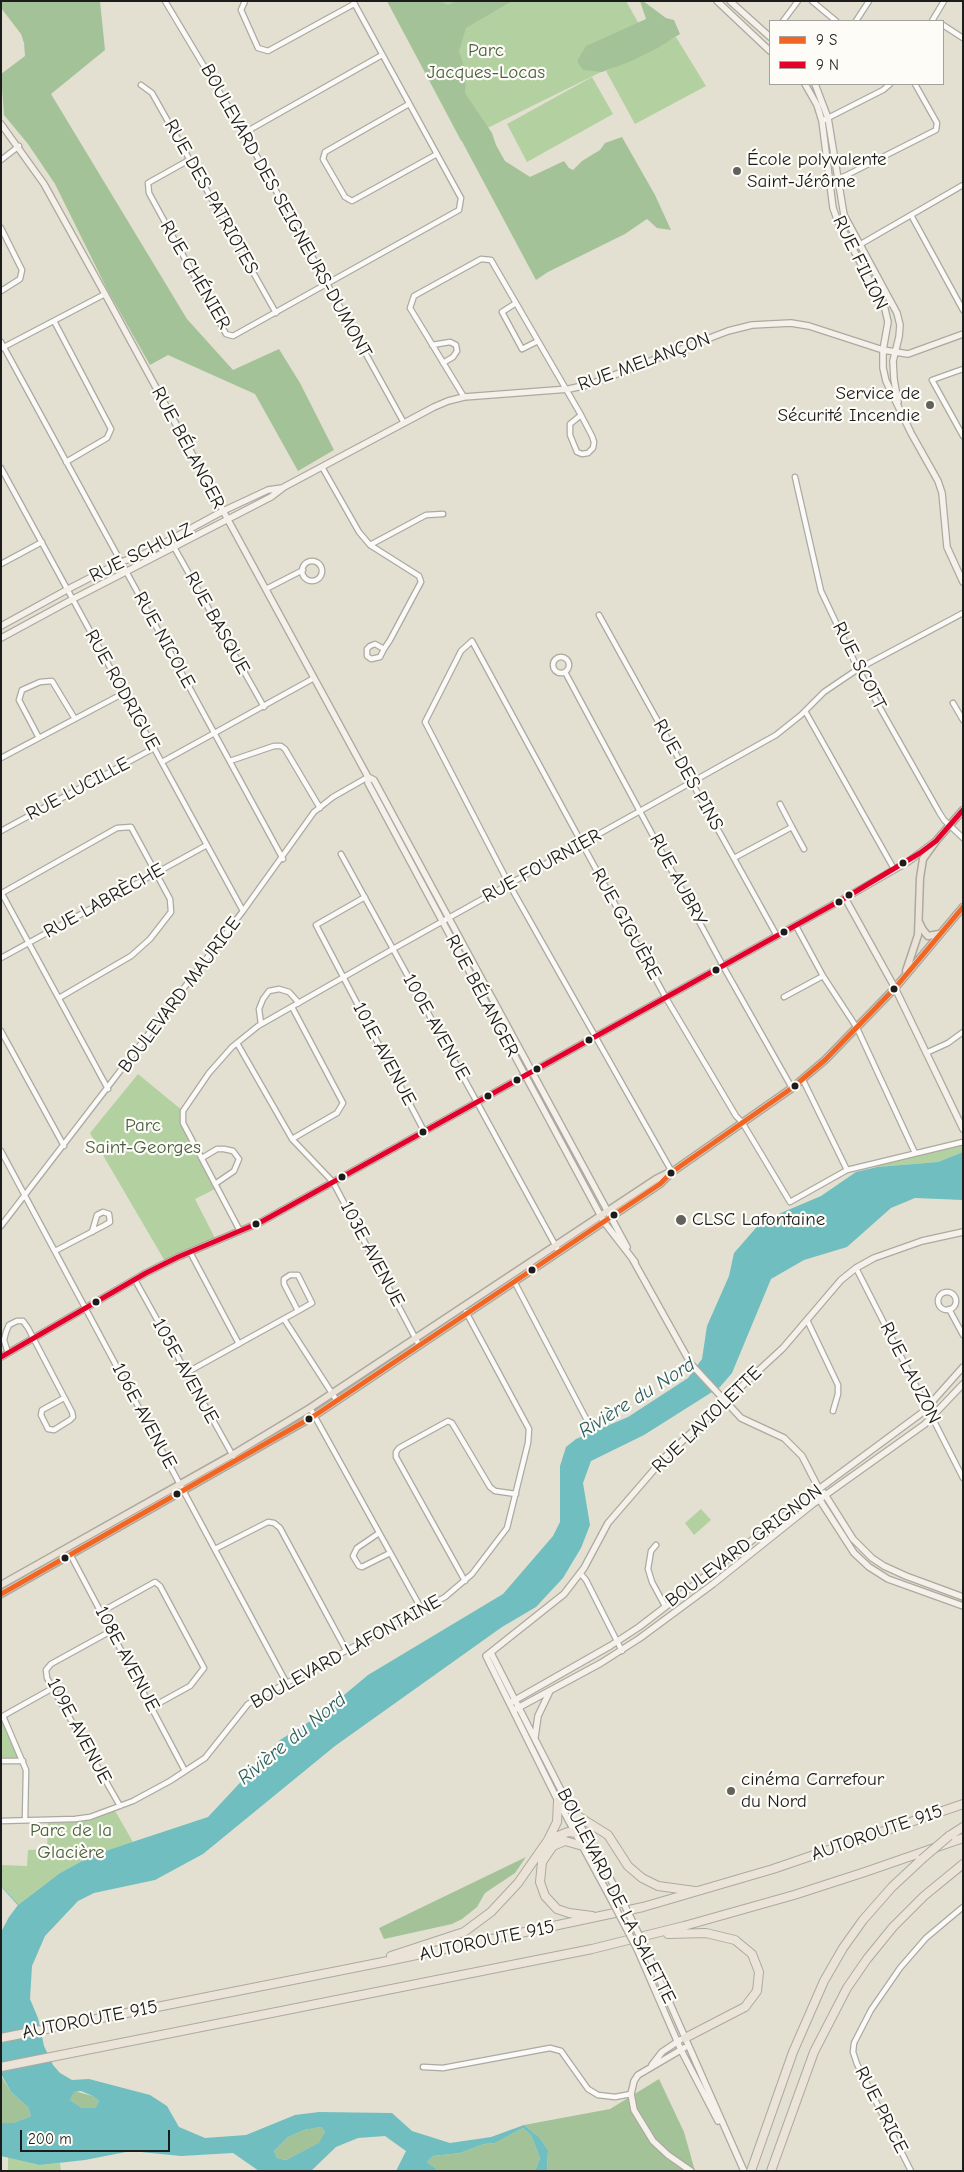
<!DOCTYPE html>
<html>
<head>
<meta charset="utf-8">
<style>
	body { margin:0 }
	#map { position:relative; width:964px; height:2172px; overflow:hidden; background:#e3e0d1; font-family:"Comic Neue",sans-serif }
	canvas { display:block }
	.frame { position:absolute; inset:0; border:2px solid #1c1c1c; pointer-events:none }
	.legend { position:absolute; left:769px; top:20px; width:175px; height:65px; box-sizing:border-box; background:#fdfcf7; border:1px solid #a3a29f; margin:0; padding:6px 9px; list-style:none; font-size:15px; color:#1c1c1c }
	.legend li { display:flex; align-items:center; gap:10px; height:25px }
	.legend b { width:25px; border:1px solid #a3a29f }
	.scale { position:absolute; left:20px; top:2130px; width:150px; height:22px; box-sizing:border-box; border:2px solid #1c1c1c; border-top:0; padding-left:6px; font-size:15px; line-height:18px; white-space:nowrap; color:#1c1c1c; -webkit-text-stroke:4px #fdfcf7; paint-order:stroke }
</style>
</head>
<body>
<div id="map">
<canvas width="964" height="2172"></canvas>
<div class="frame"></div>
<ul class="legend">
<li><b style="height:6px;background:#f26522"></b>9 S</li>
<li><b style="height:6px;background:#e4002b"></b>9 N</li>
</ul>
<div class="scale">200 m</div>
</div>
<script>
const g = document.querySelector('canvas').getContext('2d');
g.lineJoin = 'round';
function fill(path, color) {
  g.fillStyle = color;
  g.fill(path, 'evenodd');
}
function shape(rows) {
  const path = new Path2D();
  for (const r of rows) {
    if (r.length === 3) {
      path.moveTo(r[0] + r[2], r[1]);
      path.arc(r[0], r[1], r[2], 0, 2 * Math.PI);
      continue;
    }
    path.moveTo(r[0], r[1]);
    for (let i = 2; i < r.length; i += 2) path.lineTo(r[i], r[i + 1]);
  }
  return path;
}
function trace(path, color, width, dash) {
  g.strokeStyle = color;
  g.lineWidth = width;
  g.lineCap = dash ? 'butt' : 'round';
  g.setLineDash(dash || []);
  g.stroke(path);
}
function write(font, color, halo, rows, align = 'center') {
  g.font = font + ' "Comic Neue",sans-serif';
  g.lineWidth = 4.5;
  g.setLineDash([]);
  g.textBaseline = 'middle';
  g.strokeStyle = halo;
  g.fillStyle = color;
  for (const [text, x, y, turn = 0] of rows) {
    g.save();
    g.translate(x, y);
    g.rotate((+turn || 0) * Math.PI / 180);
    g.textAlign = isNaN(turn) ? turn : align;
    if (halo) g.strokeText(text, 0, 0);
    g.fillText(text, 0, 0);
    g.restore();
  }
}
fill(shape([
	[387,1,626,1,652,47,461,141],
	[676,37,706,86,635,124,606,71],
	[592,77,613,114,527,162,507,124],
	[138,1074,183,1111,183,1123,217,1188,195,1199,217,1242,166,1263,90,1133],
	[963,1142,963,1152,938,1162,877,1167,876,1162],
	[701,1509,711,1520,694,1535,685,1523],
	[1,1717,23,1761,1,1761],
	[114,1809,133,1842,93,1855,60,1873,18,1905,1,1885,1,1865,27,1866,28,1850,47,1849,48,1820,75,1819],
	[8,2157,40,2165,60,2163,61,2171,8,2171]
]), '#b3d1a0');
fill(shape([
	[1,1,100,1,105,50,51,94,187,319,233,370,279,349,300,383,334,450,298,471,255,394,168,355,150,365,108,291,55,184,28,144,4,115,1,74,25,56,24,43,21,34,1,8],
	[387,1,439,1,448,5,457,1,512,1,466,28,459,51,466,73,465,93,492,133,496,145,505,161,530,177,564,161,569,168,573,170,582,161,600,150,605,143,622,137,655,195,671,230,657,228,647,219,625,234,548,272,536,280],
	[640,1,643,1,666,18,674,20,680,34,656,49,629,62,602,72,583,70,577,61,586,46,646,19],
	[526,1857,515,1873,485,1893,477,1907,462,1919,452,1924,384,1939,379,1928],
	[1,2076,11,2092,28,2107,31,2116,13,2123,1,2123],
	[659,2079,684,2132,695,2171,547,2171,548,2150,539,2137,524,2125,610,2109],
	[74,2091,93,2096,99,2101,95,2108,82,2108,70,2100],
	[321,2127,325,2132,320,2143,286,2160,277,2158,274,2151,288,2137,304,2130],
	[523,2128,531,2135,540,2158,536,2169,532,2171,439,2171,427,2162,433,2156,460,2153,484,2144,495,2143]
]), '#a4c297');
fill(shape([
	[963,1152,963,1200,915,1198,891,1208,847,1247,804,1260,771,1279,732,1373,720,1387,644,1435,591,1461,583,1483,590,1525,581,1548,563,1578,536,1607,502,1627,335,1746,203,1854,155,1880,94,1893,78,1901,45,1936,32,1966,30,1999,38,2018,44,2046,53,2065,60,2073,72,2080,89,2079,150,2095,167,2106,179,2127,205,2138,246,2135,295,2115,319,2112,392,2113,412,2131,450,2143,491,2137,524,2125,539,2137,548,2150,547,2171,532,2171,536,2169,540,2158,531,2135,523,2128,495,2143,484,2144,460,2153,433,2156,427,2162,439,2171,396,2171,406,2151,385,2136,358,2138,336,2147,311,2171,259,2171,233,2153,181,2156,131,2151,85,2160,40,2165,1,2156,1,2123,13,2123,31,2116,28,2107,11,2092,1,2074,1,1932,9,1917,18,1905,60,1873,93,1855,208,1817,280,1740,320,1715,368,1675,503,1594,553,1536,560,1522,560,1466,566,1447,576,1439,628,1417,688,1378,702,1359,707,1326,729,1276,734,1253,762,1221,821,1196,856,1172,877,1167,938,1162],
	[81,2091,93,2096,99,2101,95,2108,82,2108,70,2100,74,2092],
	[321,2127,325,2132,319,2143,286,2160,277,2158,274,2151,288,2137,304,2130]
]), '#70bebf');
trace(shape([
	[1,1886,19,1906]
]), '#70bebf', 1);
const street = shape([
	[165,1,244,133,404,423],
	[245,1,241,10,258,48,268,51,354,4],
	[812,1,836,21],
	[783,21,798,1],
	[856,21,869,1],
	[932,21,944,1],
	[943,25,963,38],
	[141,85,152,93,276,313],
	[409,104,325,152,323,159,345,197,352,201,437,154],
	[822,121,883,90,890,84],
	[244,133,382,55],
	[1,160,19,146],
	[189,160,148,183,149,193,226,334,233,336,459,210,461,198,353,1],
	[829,181,845,176,936,130,937,123,915,84],
	[911,215,963,310],
	[1,228,22,270,20,279,1,291],
	[854,248,963,185],
	[516,303,502,312,522,349,538,341],
	[54,321,111,429,107,438,66,462],
	[1,342,283,859],
	[432,345,450,342,456,345,457,351,453,357,443,363],
	[2,348,105,294],
	[963,369,932,380,963,436],
	[464,397,410,308,414,296,481,259,491,260,581,415,592,436,594,442,593,448,588,453,582,454,577,452,570,435,570,424,581,415],
	[322,467,359,532,370,545,419,576,421,582,390,640,384,649,380,657,371,659,367,656,367,649,370,646,375,644,384,649],
	[1,468,243,911],
	[795,477,821,591,858,669,939,812,944,820,963,838],
	[170,540,264,707],
	[370,545,426,515,443,514],
	[312,571,10],
	[1,564,42,542],
	[266,589,303,570],
	[599,615,777,936],
	[561,665,8],
	[565,672,723,966,792,1088],
	[953,703,963,720],
	[805,711,894,869],
	[39,738,19,700,22,690,40,682,52,681,75,719],
	[1,758,124,693],
	[230,761,274,746,281,746,285,749,320,808],
	[162,762,314,678],
	[792,827,804,849],
	[1,831,154,748],
	[341,854,559,1252],
	[734,858,792,827,780,804],
	[1,892,108,1089],
	[2,893,117,828,131,827,170,899,171,912,150,939,131,956,59,998],
	[365,897,316,925,424,1131],
	[796,926,823,976,857,1028,915,1153],
	[1,958,207,845],
	[784,997,823,976],
	[292,1007,343,1103,337,1113,292,1139],
	[261,1024,259,1009,263,999,269,991,279,989,289,992,299,1003],
	[1,1031,64,1146],
	[237,1043,292,1139,333,1182,419,1345],
	[926,1053,948,1043,963,1032],
	[803,1080,847,1170],
	[1,1151,286,1682],
	[202,1158,217,1149,224,1149,233,1151,239,1159,234,1171,215,1184],
	[672,1172,509,884,425,722,461,651,472,641,666,998,736,1116,742,1122,790,1202,847,1170,963,1142],
	[1,1226,243,911,314,812,333,797,368,777],
	[240,1231,183,1123,183,1111,209,1073,232,1047,258,1026,393,949,776,735,801,715,824,692,858,669,963,613],
	[55,1251,105,1225,110,1222,109,1214,103,1212,97,1215,92,1232],
	[190,1252,239,1344],
	[856,1268,963,1478],
	[135,1280,233,1456],
	[514,1281,590,1426],
	[947,1301,9],
	[949,1309,963,1335],
	[284,1319,337,1401],
	[807,1320,838,1385,838,1394,833,1411],
	[8,1353,4,1340,6,1332,9,1325,17,1321,23,1321,28,1328,72,1412,73,1417,70,1420,54,1430,48,1429,41,1415,42,1410,64,1398],
	[186,1373,298,1311,312,1303,298,1275,290,1275,284,1279,284,1284,298,1311],
	[310,1408,422,1610],
	[379,1533,357,1548,353,1556,359,1566,362,1567,390,1553],
	[656,1545,651,1551,648,1569,652,1582,665,1606],
	[215,1549,268,1522,274,1523,280,1528,346,1650],
	[70,1554,185,1771],
	[580,1573,586,1580,622,1651],
	[465,1581,396,1457,396,1452,399,1448,448,1421,452,1423,490,1487,495,1491,516,1494],
	[101,1612,155,1582,160,1586,204,1668,190,1686,152,1707],
	[111,1631,51,1664,46,1670,47,1678,120,1806],
	[1,1761,23,1761],
	[25,1820,26,1770,3,1716,53,1688],
	[1,1821,75,1819,90,1817,133,1801,170,1781,205,1758,248,1704,445,1597,472,1574,507,1528,528,1443,529,1429,466,1312],
	[423,2067,443,2068,550,2048,561,2051,588,2089,598,2095,615,2097,631,2094],
	[911,2171,857,2064,853,2052,854,2043,871,2010,900,1968,926,1938,963,1907]
]);
const secondary = shape([
	[717,1,770,51],
	[730,1,770,37],
	[805,84,817,105,822,121,833,208,837,219,885,309,888,322,883,350,883,368,886,381,911,433,938,481,942,493,947,547,963,582],
	[815,84,828,118,844,215,897,313,900,325,899,337,893,361,894,379,898,402],
	[1,124,44,184,105,294,368,777,368,783,604,1222,635,1262],
	[1,626,72,587,121,562,144,554,223,511,268,490,282,488],
	[1,638,73,599,271,497,284,487,434,407,448,401,464,397,569,389,591,384,728,331,752,325,791,323,809,326,883,350,908,354,963,334],
	[368,777,374,780,627,1247],
	[845,898,895,988,963,1129],
	[633,1260,691,1364,741,1418,784,1438,802,1456,819,1489,820,1500,823,1505,854,1553,869,1567,888,1579,963,1606],
	[1,1357,146,1273,178,1257,261,1222,845,898,909,861,933,843],
	[824,1493,853,1539,872,1558,884,1566,906,1576,963,1597],
	[491,1653,565,1798,622,1900],
	[510,1703,610,1646,639,1627,819,1489,923,1412,963,1367],
	[514,1710,601,1663,640,1638,713,1584,813,1504,925,1424,963,1384],
	[535,1737,538,1716,549,1693],
	[613,1903,558,1801,486,1656,564,1594,584,1568,608,1523,665,1457,783,1348,841,1280,856,1268,874,1258,922,1241,963,1232],
	[645,1947,744,2171],
	[637,1949,681,2050,718,2121],
	[684,2048,638,2075,634,2081,631,2094,634,2110,653,2141,668,2155,691,2171],
	[652,2065,662,2052,680,2040]
]);
const primary = shape([
	[919,922,923,930,928,936,939,934],
	[906,971,918,935,920,878,923,859,936,841,963,810],
	[1,1585,232,1455,310,1408,656,1179,668,1173],
	[1,1594,314,1416,660,1184,672,1172,792,1088,825,1060,895,988,963,907]
]);
const highway = shape([
	[576,1815,608,1835,628,1866,642,1878,658,1886,695,1891],
	[949,1836,963,1827],
	[548,1840,568,1832,586,1834],
	[583,1846,565,1841,553,1846,542,1862,540,1882,545,1896,557,1909,569,1913,592,1916],
	[668,1934,706,1933,735,1940,752,1954,759,1972,757,1991,745,2007,685,2038],
	[391,1956,464,1932,491,1912,518,1883,548,1840,557,1822,558,1801],
	[1,2038,388,1961,643,1907,773,1869,963,1804],
	[1,2067,592,1949,684,1926,794,1895,865,1872,963,1838],
	[751,2171,793,2052,824,1981,843,1948,863,1920,892,1887,922,1859],
	[771,2171,814,2052,847,1988,867,1959,893,1927,924,1896,963,1864]
]);
trace(street, '#abaaa0', 7);
trace(secondary, '#abaaa0', 8);
trace(primary, '#abaaa0', 9);
trace(highway, '#abaaa0', 10);
trace(street, '#fbfaf8', 4.5);
trace(secondary, '#f5f1ea', 5.5);
trace(primary, '#ebe3d8', 6);
trace(highway, '#ebe3d8', 8);
const secondaryBridge = shape([
	[622,1900,645,1947],
	[613,1903,637,1949]
]);
const highwayBridge = shape([
	[922,1859,949,1836]
]);
trace(secondaryBridge, '#abaaa0', 8, []);
trace(highwayBridge, '#abaaa0', 10, []);
trace(secondaryBridge, '#f5f1ea', 5.5);
trace(highwayBridge, '#ebe3d8', 8);
trace(shape([
	[1,1594,314,1416,660,1184,672,1172,792,1088,825,1060,895,988,963,907]
]), '#f26522', 5);
trace(shape([
	[1,1357,146,1273,178,1257,261,1222,845,898,920,853,936,841,963,810]
]), '#e4002b', 5);
for (const [x, y, r, color] of [
	[737,171,5,"#62615b"],
	[930,405,5,"#62615b"],
	[903,863,4.5,"#1c1c1c"],
	[849,895,4.5,"#1c1c1c"],
	[839,902,4.5,"#1c1c1c"],
	[784,932,4.5,"#1c1c1c"],
	[716,970,4.5,"#1c1c1c"],
	[894,989,4.5,"#1c1c1c"],
	[589,1040,4.5,"#1c1c1c"],
	[537,1069,4.5,"#1c1c1c"],
	[517,1080,4.5,"#1c1c1c"],
	[795,1086,4.5,"#1c1c1c"],
	[488,1096,4.5,"#1c1c1c"],
	[423,1132,4.5,"#1c1c1c"],
	[671,1173,4.5,"#1c1c1c"],
	[342,1177,4.5,"#1c1c1c"],
	[614,1215,4.5,"#1c1c1c"],
	[681,1220,6,"#62615b"],
	[256,1224,4.5,"#1c1c1c"],
	[532,1270,4.5,"#1c1c1c"],
	[96,1302,4.5,"#1c1c1c"],
	[309,1419,4.5,"#1c1c1c"],
	[177,1494,4.5,"#1c1c1c"],
	[65,1558,4.5,"#1c1c1c"],
	[731,1791,5,"#62615b"]
]) {
  const dot = new Path2D();
  dot.arc(x, y, r, 0, 2 * Math.PI);
  g.fillStyle = color;
  g.fill(dot);
  trace(dot, '#fdfcf7', 2);
}
write('19px', '#495f40', '#fdfcf7', [
	["Parc",486,51],
	["Jacques-Locas",486,73],
	["Parc",143,1126],
	["Saint-Georges",143,1148],
	["Parc de la",71,1831],
	["Glacière",71,1853]
]);
write('19px', '#1c1c1c', '#fdfcf7', [
	["École polyvalente",747,160],
	["Saint-Jérôme",747,182],
	["Service de",920,394,"right"],
	["Sécurité Incendie",920,416,"right"],
	["CLSC Lafontaine",692,1220],
	["cinéma Carrefour",741,1780],
	["du Nord",741,1802]
], 'left');
write('19px', '#1c1c1c', '#fdfcf7', [
	["RUE DES PATRIOTES",211,197,61],
	["BOULEVARD DES SEIGNEURS-DUMONT",286,211,61],
	["RUE FILION",860,263,64],
	["RUE CHÉNIER",195,275,60],
	["RUE MELANÇON",644,362,-20],
	["RUE BÉLANGER",188,448,62],
	["RUE SCHULZ",141,553,-26],
	["RUE BASQUE",217,623,61],
	["RUE NICOLE",164,640,61],
	["RUE SCOTT",859,666,63],
	["RUE RODRIGUE",122,690,61],
	["RUE DES PINS",688,775,61],
	["RUE LUCILLE",78,789,-28],
	["RUE FOURNIER",542,866,-29],
	["RUE AUBRY",678,880,62],
	["RUE LABRÈCHE",104,901,-29],
	["RUE GIGUÈRE",626,924,61],
	["BOULEVARD MAURICE",180,995,-53],
	["RUE BÉLANGER",482,996,62],
	["100E AVENUE",436,1027,61],
	["101E AVENUE",384,1054,62],
	["103E AVENUE",372,1254,62],
	["105E AVENUE",185,1371,61],
	["RUE LAUZON",910,1373,63],
	["106E AVENUE",144,1416,62],
	["RUE LAVIOLETTE",707,1420,-44],
	["BOULEVARD GRIGNON",744,1546,-37],
	["BOULEVARD LAFONTAINE",346,1652,-29],
	["108E AVENUE",127,1659,62],
	["109E AVENUE",79,1731,62],
	["AUTOROUTE 915",877,1833,-19],
	["BOULEVARD DE LA SALETTE",616,1896,63],
	["AUTOROUTE 915",487,1941,-12],
	["AUTOROUTE 915",90,2020,-11],
	["RUE PRICE",881,2110,63]
]);
write('italic 20px', '#2c5f62', '#fdfcf7', [
	["Rivière du Nord",637,1398,-32],
	["Rivière du Nord",292,1739,-39]
]);
</script>
</body>
</html>
